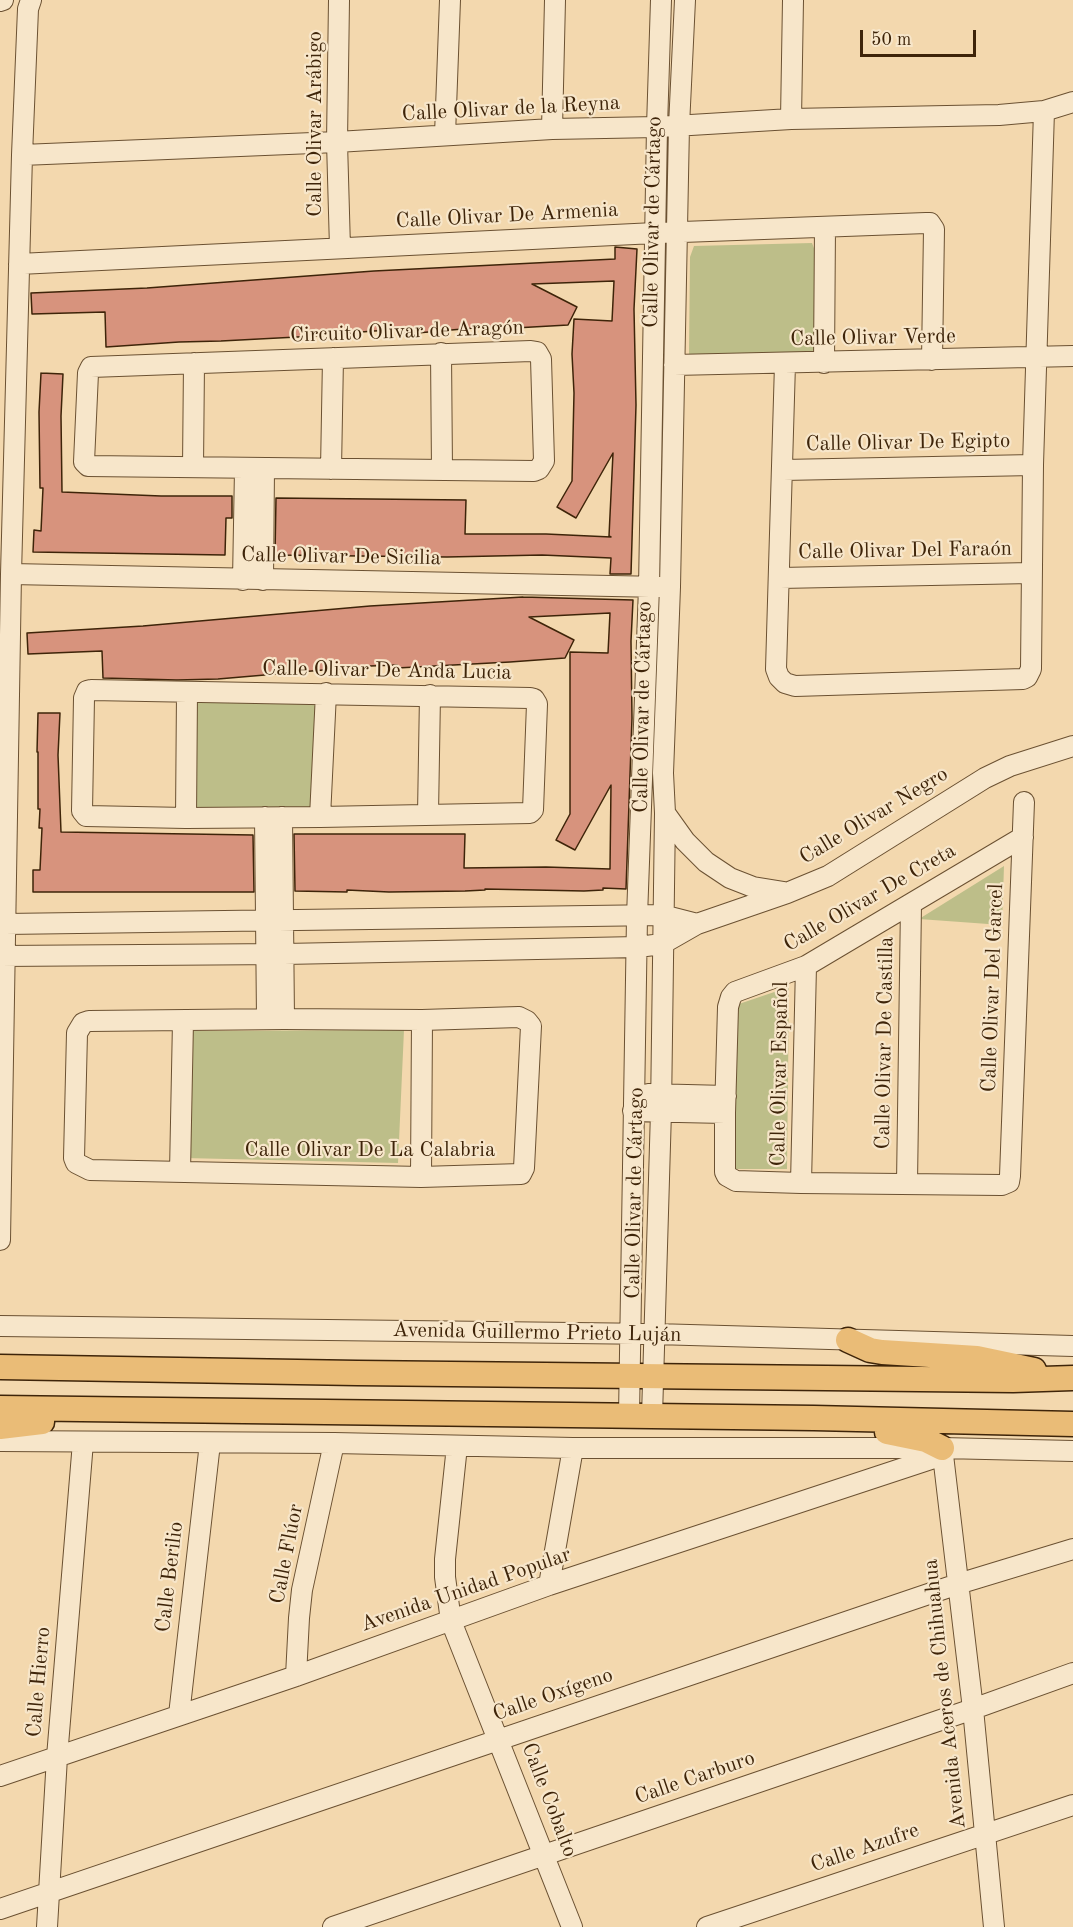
<!DOCTYPE html>
<html>
<head>
<meta charset="utf-8">
<style>
	body { margin:0 }
	#map { position:relative; width:1073px; height:1927px; overflow:hidden; background:#f3d8ae; font-family:"Old Standard TT",serif }
	canvas { display:block }
	.scale { position:absolute; left:860px; top:30px; width:116px; height:27px; box-sizing:border-box; border:3px solid #3e2409; border-top:0; padding-left:8px; font-size:18px; line-height:21px; white-space:nowrap; color:#3e2409; -webkit-text-stroke:4px #f7e6ca; paint-order:stroke }
</style>
</head>
<body>
<div id="map">
<canvas width="1073" height="1927"></canvas>
<div class="scale">50 m</div>
</div>
<script>
const g = document.querySelector('canvas').getContext('2d');
g.lineJoin = 'round';
function fill(path, color) {
  g.fillStyle = color;
  g.fill(path, 'evenodd');
}
function shape(rows) {
  const path = new Path2D();
  for (const r of rows) {
    path.moveTo(r[0], r[1]);
    for (let i = 2; i < r.length; i += 2) path.lineTo(r[i], r[i + 1]);
  }
  return path;
}
function trace(path, color, width, dash) {
  g.strokeStyle = color;
  g.lineWidth = width;
  g.lineCap = dash ? 'butt' : 'round';
  g.setLineDash(dash || []);
  g.stroke(path);
}
function write(font, color, halo, rows, align = 'center') {
  g.font = font + ' "Old Standard TT",serif';
  g.lineWidth = 4.5;
  g.setLineDash([]);
  g.textBaseline = 'middle';
  g.strokeStyle = halo;
  g.fillStyle = color;
  for (const [text, x, y, turn = 0] of rows) {
    g.save();
    g.translate(x, y);
    g.rotate((+turn || 0) * Math.PI / 180);
    g.textAlign = isNaN(turn) ? turn : align;
    if (halo) g.strokeText(text, 0, 0);
    g.fillText(text, 0, 0);
    g.restore();
  }
}
fill(shape([
	[812,243,817,256,815,349,809,354,695,359,689,354,690,257,694,246],
	[188,693,316,694,313,817,187,818],
	[1004,866,1002,925,919,919],
	[789,987,787,1169,730,1169,733,1006],
	[404,1030,398,1163,184,1158,187,1031]
]), '#bdbe89');
const building = shape([
	[615,247,637,249,634,309,636,405,631,574,610,574,611,558,542,555,447,557,275,555,276,498,466,500,465,534,546,534,611,537,609,536,613,453,576,518,557,507,572,481,574,393,572,354,574,319,612,321,614,281,532,284,577,307,568,325,497,329,497,327,474,328,417,333,400,333,400,330,373,331,316,336,221,341,179,342,106,347,105,312,32,314,31,293,147,288,374,271,615,259,615,247],
	[41,373,63,374,61,416,62,492,161,496,232,496,232,518,226,518,225,555,33,552,34,530,41,531,43,488,40,488,39,412,41,373],
	[523,597,633,600,631,641,632,718,626,889,603,888,603,890,584,891,485,889,485,890,465,891,389,892,347,890,347,892,295,891,294,834,465,834,464,868,546,867,610,869,611,785,575,850,556,840,570,814,570,652,608,653,610,613,529,617,574,640,565,658,510,662,397,668,397,665,370,666,218,679,177,680,103,678,102,651,28,654,27,633,143,626,370,606,523,597],
	[38,713,60,713,58,755,61,832,253,835,254,892,33,892,33,870,40,870,42,828,39,828,40,809,38,809,38,752,37,752,38,713]
]);
fill(building, '#d7937d');
trace(building, '#3e2409', 1.5);
const minor = shape([
	[339,0,337,142,340,248],
	[0,1,3,0],
	[791,119,793,0],
	[552,129,555,0],
	[445,135,450,0],
	[22,155,337,142,552,129,657,127,791,119,999,115,1044,111,1073,102],
	[19,264,655,233,926,223,930,223,934,229,932,360],
	[531,351,537,352,541,359,544,461,539,469,534,471,88,466,84,462,88,373,91,367,531,351],
	[441,353,442,470],
	[824,363,825,227],
	[785,364,776,669,779,677,785,683,795,686,1023,679,1027,677,1031,669,1033,465,1044,111],
	[674,365,1073,356],
	[193,467,194,363],
	[331,469,333,358],
	[783,470,1033,465],
	[11,574,662,587],
	[780,578,1031,573],
	[243,580,245,469],
	[263,580,264,469],
	[91,690,530,698,534,699,537,704,533,810,530,813,320,817,186,818,86,816,82,811,84,698,87,691,91,690],
	[665,813,685,841,706,862,730,878,753,887,784,892],
	[428,814,430,695],
	[265,817,267,1019],
	[282,817,284,1019],
	[320,817,326,693],
	[186,818,187,692],
	[1023,837,806,966,735,992,731,997,728,1007,725,1113,725,1172,727,1176,736,1181,801,1183,1002,1185,1009,1182,1010,1176,1024,802],
	[5,924,662,915,697,924],
	[0,956,284,954,638,947,662,944,697,924,787,893,828,876,985,778,1010,766,1073,746],
	[519,1017,527,1021,531,1026,524,1168,521,1174,421,1177,90,1170,76,1163,74,1158,77,1033,83,1023,89,1021,284,1019,422,1020,519,1017],
	[648,1094,726,1096],
	[633,1111,725,1113],
	[180,1172,183,1021],
	[421,1177,422,1020],
	[801,1183,806,966],
	[907,1183,911,904],
	[0,1240,11,574,22,155,28,9,31,0],
	[0,1326,655,1334,1073,1346],
	[629,1416,637,917,649,587,657,127,661,0],
	[652,1416,661,1111,665,813,663,773,670,587,679,126,685,0],
	[0,1441,334,1443,573,1448,942,1448,1073,1451],
	[457,1446,445,1559,445,1577,451,1621,572,1927],
	[943,1455,973,1709,994,1927],
	[549,1585,573,1448],
	[296,1676,299,1618,302,1590,334,1443],
	[179,1715,210,1443],
	[0,1776,296,1676,549,1585,943,1455,942,1449],
	[0,1909,958,1584,1073,1549],
	[47,1927,57,1757,83,1442],
	[333,1927,973,1709,1073,1673],
	[707,1927,1073,1805]
]);
const major = shape([
	[848,1340,870,1350,882,1352,977,1358,1034,1370],
	[0,1367,357,1373,1013,1380,1073,1378],
	[0,1408,814,1418,1073,1424],
	[0,1427,42,1422],
	[887,1432,926,1440,942,1448]
]);
trace(minor, '#6b5132', 22);
trace(major, '#3e2409', 27);
trace(minor, '#f7e6ca', 20);
trace(major, '#eabc77', 24);
write('21px', '#3e2409', '#f7e6ca', [
	["Calle Olivar de la Reyna",511,109,-3],
	["Calle Olivar Arábigo",315,124,-90],
	["Calle Olivar De Armenia",507,216,-3],
	["Calle Olivar de Cártago",653,222,-89],
	["Circuito Olivar de Aragón",407,332,-2],
	["Calle Olivar Verde",873,338,-1],
	["Calle Olivar De Egipto",908,443,-1],
	["Calle Olivar Del Faraón",905,551,-1],
	["Calle Olivar De Sicilia",341,557,1],
	["Calle Olivar De Anda Lucia",387,671,1],
	["Calle Olivar de Cártago",643,707,-89],
	["Calle Olivar Negro",874,816,-31],
	["Calle Olivar De Creta",870,898,-30],
	["Calle Olivar Del Garcel",993,988,-88],
	["Calle Olivar De Castilla",885,1043,-89],
	["Calle Olivar Español",780,1074,-89],
	["Calle Olivar De La Calabria",370,1150],
	["Calle Olivar de Cártago",635,1193,-89],
	["Avenida Guillermo Prieto Luján",537,1333,1],
	["Calle Flúor",287,1554,-79],
	["Calle Berilio",170,1577,-83],
	["Avenida Unidad Popular",466,1590,-19],
	["Calle Hierro",39,1682,-85],
	["Avenida Aceros de Chihuahua",945,1694,-96],
	["Calle Oxígeno",553,1695,-19],
	["Calle Carburo",695,1778,-19],
	["Calle Cobalto",549,1800,69],
	["Calle Azufre",865,1848,-19]
]);
</script>
</body>
</html>
